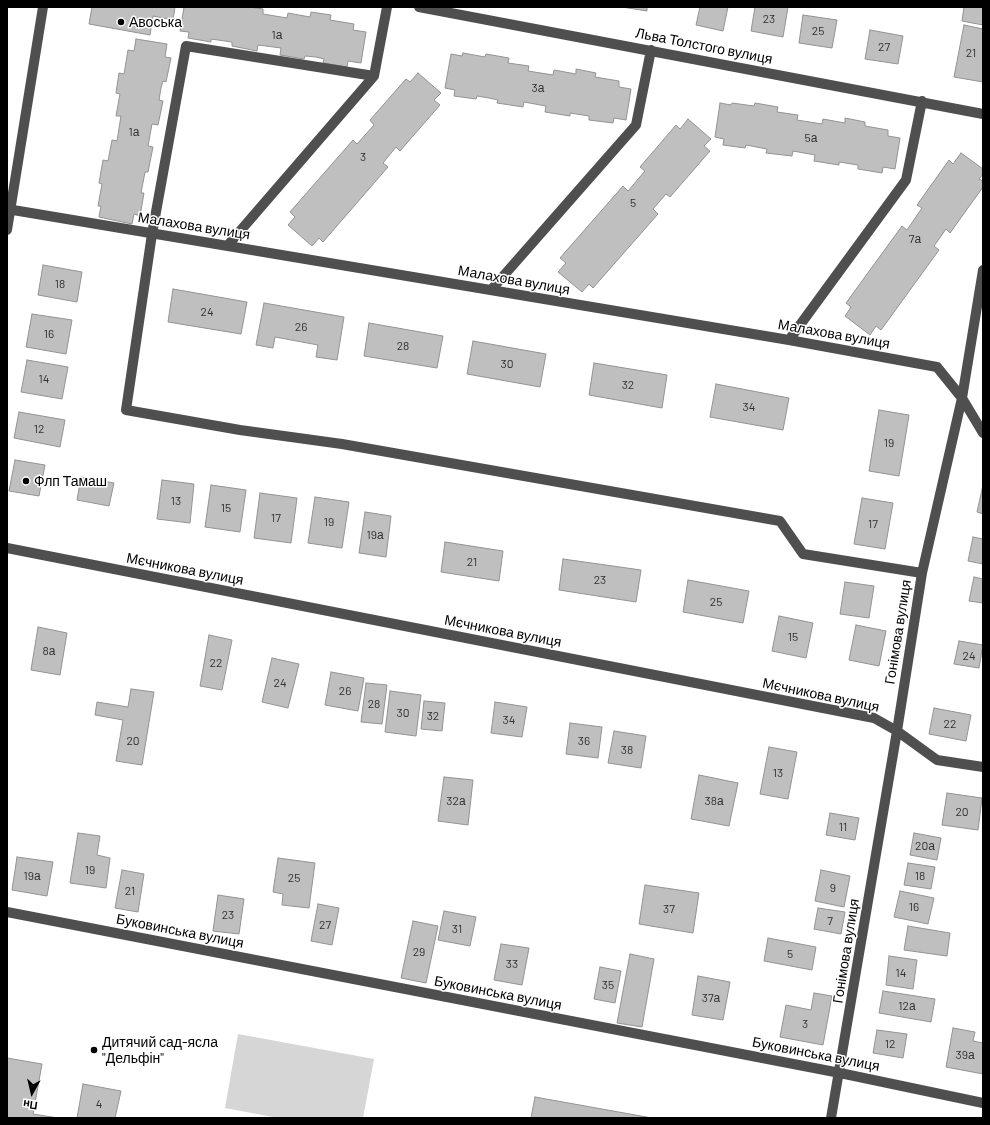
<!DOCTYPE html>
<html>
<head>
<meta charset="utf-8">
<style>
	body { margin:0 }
	#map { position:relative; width:990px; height:1125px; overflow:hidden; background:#fff; font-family:Barlow,sans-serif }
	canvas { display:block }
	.frame { position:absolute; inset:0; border:8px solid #000; pointer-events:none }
	.north { position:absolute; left:12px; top:1073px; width:40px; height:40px; -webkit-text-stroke:3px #fff; paint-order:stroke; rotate:188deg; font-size:11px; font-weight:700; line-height:16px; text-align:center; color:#000 }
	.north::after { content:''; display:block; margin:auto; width:14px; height:18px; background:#000; clip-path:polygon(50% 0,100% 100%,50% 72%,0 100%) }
</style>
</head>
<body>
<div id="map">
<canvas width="990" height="1125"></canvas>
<div class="frame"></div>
<div class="north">Пн</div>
</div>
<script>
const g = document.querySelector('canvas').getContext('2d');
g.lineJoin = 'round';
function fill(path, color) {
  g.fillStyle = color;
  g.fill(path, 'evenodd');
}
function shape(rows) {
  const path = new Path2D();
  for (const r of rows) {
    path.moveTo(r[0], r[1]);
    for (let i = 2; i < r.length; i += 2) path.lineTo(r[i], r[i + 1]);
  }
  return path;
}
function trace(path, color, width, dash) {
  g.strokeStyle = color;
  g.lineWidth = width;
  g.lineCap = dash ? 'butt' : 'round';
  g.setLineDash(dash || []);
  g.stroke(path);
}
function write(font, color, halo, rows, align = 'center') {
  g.font = font + ' Barlow,sans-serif';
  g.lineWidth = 3;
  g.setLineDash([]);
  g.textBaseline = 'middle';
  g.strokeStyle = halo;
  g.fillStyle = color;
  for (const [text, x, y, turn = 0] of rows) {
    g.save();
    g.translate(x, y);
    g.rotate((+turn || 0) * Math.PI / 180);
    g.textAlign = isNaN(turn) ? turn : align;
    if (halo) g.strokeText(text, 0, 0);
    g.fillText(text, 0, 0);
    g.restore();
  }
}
fill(shape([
	[238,1034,374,1059,363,1118,278,1118,225,1108]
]), '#d6d6d6');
const building = shape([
	[92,7,175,7,173,20,153,16,150,35,89,24,92,7],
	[184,7,250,7,263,9,263,14,287,18,288,13,310,17,311,12,331,15,330,20,354,24,353,30,366,32,361,63,348,61,347,67,323,63,324,59,316,57,305,56,304,59,280,55,281,48,258,45,257,51,232,46,232,42,211,39,211,42,188,38,189,32,180,31,184,7],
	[622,7,647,7,647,11,622,7],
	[700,7,728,7,723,31,696,25,700,7],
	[755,7,788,7,783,37,751,31,755,7],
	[964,7,983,7,983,25,962,21,964,7],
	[803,15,837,20,832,48,799,43,803,15],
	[964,25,983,29,983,82,954,77,964,25],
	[870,30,903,36,898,64,865,59,870,30],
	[136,39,167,44,165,57,171,58,166,82,163,81,161,88,159,100,163,101,158,125,152,124,148,146,153,147,148,172,145,172,141,193,144,193,140,216,134,214,132,224,99,217,101,206,98,206,102,184,99,183,103,160,108,161,112,140,117,141,121,116,116,116,120,94,116,93,119,73,124,74,128,50,134,51,136,39],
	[463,53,485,57,486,54,509,58,508,63,529,66,528,71,553,75,554,70,576,74,576,69,596,73,595,77,619,81,619,87,631,89,626,120,614,118,613,123,589,120,589,116,570,113,570,116,545,112,546,106,524,102,523,107,497,103,498,100,489,98,477,96,476,99,454,96,455,90,445,88,451,54,462,56,463,53],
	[418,73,441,93,434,100,440,105,400,151,396,147,383,163,388,167,323,242,319,238,312,246,288,225,295,217,290,212,353,140,357,144,374,125,370,120,406,79,410,82,418,73],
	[720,103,731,105,732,103,754,106,755,103,778,107,777,112,798,115,797,120,822,124,823,119,845,123,845,118,865,122,865,126,888,130,888,136,900,138,895,169,883,167,882,173,858,169,858,165,839,162,839,165,814,161,815,155,793,151,792,156,766,153,767,149,746,145,745,148,723,145,724,139,715,137,720,103],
	[688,119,711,139,704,146,710,151,670,197,666,194,653,209,658,214,593,288,589,284,582,292,558,272,566,263,560,258,623,186,628,191,645,171,640,167,676,125,680,129,688,119],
	[961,153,983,169,983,174,979,179,983,181,983,187,950,233,946,229,934,246,939,250,881,330,876,326,870,335,845,316,851,307,846,303,902,226,907,230,922,208,917,205,949,160,953,164,961,153],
	[43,265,82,272,77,302,38,295,43,265],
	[173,289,247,302,241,334,168,322,173,289],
	[264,303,344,317,337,360,316,357,318,345,275,337,273,348,256,345,264,303],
	[32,314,72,320,66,354,26,347,32,314],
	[369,323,443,336,437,368,364,356,369,323],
	[473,341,546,354,540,387,467,374,473,341],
	[27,360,68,367,62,399,21,392,27,360],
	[594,363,667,375,662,408,589,395,594,363],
	[716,384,789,398,783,430,710,417,716,384],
	[879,410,909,415,899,476,869,471,879,410],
	[19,412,65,420,60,447,14,438,19,412],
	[15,460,45,465,39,496,9,491,15,460],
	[81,477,114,483,109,506,77,500,81,477],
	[162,480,194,484,190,523,157,519,162,480],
	[211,485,246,490,240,532,205,527,211,485],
	[983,485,983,514,977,512,983,485],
	[260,493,297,498,291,543,254,538,260,493],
	[315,497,349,502,342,548,308,543,315,497],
	[862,498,893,503,885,549,854,544,862,498],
	[365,512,391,516,386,557,359,553,365,512],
	[973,537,983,539,983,564,968,561,973,537],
	[445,542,503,551,499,581,441,572,445,542],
	[563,559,641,570,636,602,559,590,563,559],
	[974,577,983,579,983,603,969,601,974,577],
	[688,580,749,591,743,623,683,612,688,580],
	[845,582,874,586,869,618,840,614,845,582],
	[779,616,813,623,806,658,772,651,779,616],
	[856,625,886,631,879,666,849,660,856,625],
	[38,627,67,633,60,675,31,670,38,627],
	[209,635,232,640,222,690,200,686,209,635],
	[959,641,983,645,979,668,954,664,959,641],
	[272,658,299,664,288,708,262,702,272,658],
	[331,672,364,678,358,711,325,705,331,672],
	[366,683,387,685,382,724,361,722,366,683],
	[131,689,154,692,142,765,116,761,123,720,95,715,97,702,128,707,131,689],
	[390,691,421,695,416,736,385,732,390,691],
	[424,701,445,703,442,731,421,729,424,701],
	[495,702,527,707,522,737,491,733,495,702],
	[934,708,971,715,966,741,929,734,934,708],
	[570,723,602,727,598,758,566,754,570,723],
	[614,731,646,736,641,768,608,763,614,731],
	[769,747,797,752,788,799,760,794,769,747],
	[699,775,738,783,729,826,691,819,699,775],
	[444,777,473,780,468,825,438,821,444,777],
	[947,793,982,798,978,830,942,825,947,793],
	[830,813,859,818,855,840,826,835,830,813],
	[78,833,100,836,97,855,110,858,106,888,70,883,78,833],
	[914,833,941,838,937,860,910,855,914,833],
	[17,857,53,862,47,896,12,890,17,857],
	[278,858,315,863,309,908,282,905,283,894,273,892,278,858],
	[908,863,935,867,931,889,904,885,908,863],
	[122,870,144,874,138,912,115,908,122,870],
	[821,870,850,876,844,907,815,901,821,870],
	[645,885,699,893,693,933,639,924,645,885],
	[900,891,934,898,928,924,894,917,900,891],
	[218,895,244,899,239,934,213,931,218,895],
	[318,904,339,908,332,945,311,941,318,904],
	[818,908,845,912,841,934,814,929,818,908],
	[444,911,476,917,470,946,438,940,444,911],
	[413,921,438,926,426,983,401,978,413,921],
	[908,926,950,933,947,956,904,950,908,926],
	[768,938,816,947,812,970,764,961,768,938],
	[501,944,529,948,522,985,494,980,501,944],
	[630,954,654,959,642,1027,617,1023,630,954],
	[889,956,917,960,913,989,886,985,889,956],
	[600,967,621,971,615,1003,594,999,600,967],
	[698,976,730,982,723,1020,692,1015,698,976],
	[883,991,935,999,931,1022,879,1013,883,991],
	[814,993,832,996,823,1045,780,1037,786,1005,811,1010,814,993],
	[953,1028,975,1032,973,1041,983,1043,983,1074,946,1067,953,1028],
	[877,1030,907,1034,903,1058,873,1053,877,1030],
	[7,1058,42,1064,33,1114,58,1118,7,1118,7,1058],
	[83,1084,121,1091,115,1118,77,1118,83,1084],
	[535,1097,652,1118,531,1118,535,1097]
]);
fill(building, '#bfbfbf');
trace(building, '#939393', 1);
trace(shape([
	[419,7,983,114],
	[374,76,186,46,152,234,126,410,240,430,342,444,780,521,803,554,922,573],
	[7,209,789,340,937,367,962,398,983,433],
	[7,230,43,7],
	[228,245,374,76,387,7],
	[491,290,636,125,651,50],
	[789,340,906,180,922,101],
	[7,548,874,718,897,731,937,760,983,767],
	[7,912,840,1073,983,1103],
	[831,1118,897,731,922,573,962,398,983,270]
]), '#4f4f4f', 10);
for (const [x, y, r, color] of [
	[121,22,4,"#000"],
	[26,481,4,"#000"],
	[94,1050,4,"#000"]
]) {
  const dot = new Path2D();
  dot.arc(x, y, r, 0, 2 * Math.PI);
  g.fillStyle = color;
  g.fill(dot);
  trace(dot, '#fff', 1.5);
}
write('12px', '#303030', null, [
	["23",769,19],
	["25",818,31],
	["1а",277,35],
	["27",884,47],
	["21",971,53],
	["3а",538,88],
	["1а",134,132],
	["5а",811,138],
	["3",363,157],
	["5",633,203],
	["7а",915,239],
	["18",60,284],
	["24",207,312],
	["26",301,327],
	["16",49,334],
	["28",403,346],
	["30",507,364],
	["14",44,379],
	["32",628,385],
	["34",749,407],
	["12",39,429],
	["19",889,443],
	["13",176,501],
	["15",226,508],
	["17",276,518],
	["19",329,522],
	["17",873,524],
	["19а",375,535],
	["21",472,562],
	["23",600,580],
	["25",716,602],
	["15",793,637],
	["8а",49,651],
	["24",969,656],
	["22",216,663],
	["24",280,683],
	["26",345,691],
	["28",374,704],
	["30",403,713],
	["32",433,716],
	["34",509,720],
	["22",950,724],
	["20",133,741],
	["36",584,741],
	["38",627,750],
	["13",778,773],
	["32а",456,801],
	["38а",714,801],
	["20",962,812],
	["11",843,827],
	["20а",925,846],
	["19",90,870],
	["19а",32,876],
	["18",920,876],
	["25",294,878],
	["9",833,888],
	["21",130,891],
	["16",914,907],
	["37",669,909],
	["23",228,915],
	["7",830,921],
	["27",325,925],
	["31",457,929],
	["29",419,952],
	["5",790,954],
	["33",512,964],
	["14",901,973],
	["35",608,985],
	["37а",711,998],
	["12а",907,1006],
	["3",805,1024],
	["12",890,1044],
	["39а",965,1055],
	["4",99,1104]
]);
write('14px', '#000', '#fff', [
	["Авоська",129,22],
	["Флп Тамаш",34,481],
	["Дитячий сад-ясла",102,1042],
	["\"Дельфін\"",102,1058]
], 'left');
write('14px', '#000', '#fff', [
	["Льва Толстого вулиця",704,46,11],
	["Малахова вулиця",194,226,9],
	["Малахова вулиця",514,280,10],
	["Малахова вулиця",834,334,10],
	["Мєчникова вулиця",185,569,11],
	["Мєчникова вулиця",503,631,11],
	["Гонімова вулиця",898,632,-81],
	["Мєчникова вулиця",821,695,12],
	["Буковинська вулиця",180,931,11],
	["Гонімова вулиця",846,951,-81],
	["Буковинська вулиця",498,993,11],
	["Буковинська вулиця",816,1054,11]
]);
</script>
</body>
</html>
